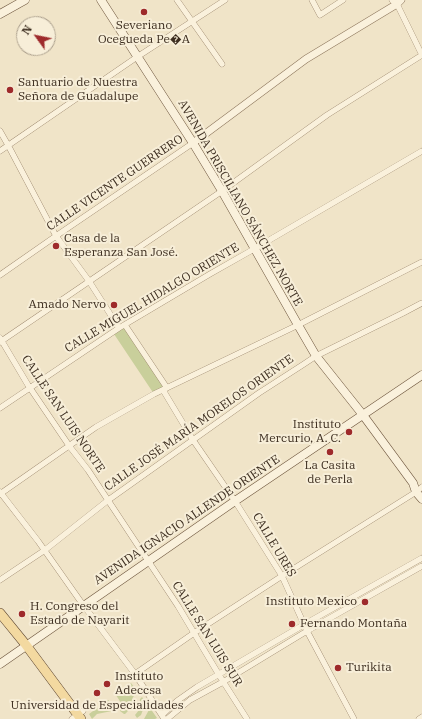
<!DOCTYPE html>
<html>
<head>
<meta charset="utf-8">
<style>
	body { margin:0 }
	#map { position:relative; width:422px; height:719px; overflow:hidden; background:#f0e4c8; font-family:"IBM Plex Serif",serif }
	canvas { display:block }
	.north { position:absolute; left:16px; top:16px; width:40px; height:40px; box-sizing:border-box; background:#f7eed8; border:1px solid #ada18e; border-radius:50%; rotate:303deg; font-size:11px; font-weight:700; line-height:16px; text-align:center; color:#3d2e20 }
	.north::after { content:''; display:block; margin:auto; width:14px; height:18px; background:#9e2a2b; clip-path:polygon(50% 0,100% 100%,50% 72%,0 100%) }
</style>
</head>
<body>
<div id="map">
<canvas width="422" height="719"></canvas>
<div class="north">N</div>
</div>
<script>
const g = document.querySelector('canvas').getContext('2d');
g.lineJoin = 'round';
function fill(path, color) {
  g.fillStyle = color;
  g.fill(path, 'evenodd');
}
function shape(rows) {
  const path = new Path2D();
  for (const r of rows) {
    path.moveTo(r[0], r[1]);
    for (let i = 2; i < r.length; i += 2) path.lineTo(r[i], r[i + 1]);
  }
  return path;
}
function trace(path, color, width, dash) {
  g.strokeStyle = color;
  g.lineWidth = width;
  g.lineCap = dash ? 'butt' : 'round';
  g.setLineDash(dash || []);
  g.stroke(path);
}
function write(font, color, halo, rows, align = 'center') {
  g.font = font + ' "IBM Plex Serif",serif';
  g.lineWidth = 4;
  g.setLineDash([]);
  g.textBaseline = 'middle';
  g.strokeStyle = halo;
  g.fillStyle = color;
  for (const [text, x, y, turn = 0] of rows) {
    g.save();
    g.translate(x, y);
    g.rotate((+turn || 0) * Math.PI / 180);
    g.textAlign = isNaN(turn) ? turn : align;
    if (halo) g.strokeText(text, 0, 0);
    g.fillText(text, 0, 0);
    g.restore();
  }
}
fill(shape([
	[125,323,167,388,154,394,112,331],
	[131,683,138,692,133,697,131,705,128,711,125,714,124,714,120,711,121,703,116,695],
	[142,697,147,704,144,707,141,715,137,718,135,715,139,710,140,699],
	[108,700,112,703,113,706,112,711,97,714,92,719,89,714],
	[150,708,157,718,155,719,144,719]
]), '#c9cf9b');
const minor = shape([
	[177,0,222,64],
	[312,0,320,15,343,0],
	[392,0,397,4,422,55],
	[0,131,8,145,56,236,89,281,119,328],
	[0,151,137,57,225,0],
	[0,275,56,236,193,143],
	[125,325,167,388],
	[0,338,28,385,70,447,88,470,178,606,219,675,247,719],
	[0,342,222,191,327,115,422,55],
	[163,390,193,440,235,501,282,576,307,631,354,719],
	[0,408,119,328,210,274,254,249,422,151],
	[0,492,38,541,81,602,135,674,163,717],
	[0,494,96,427,154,394,298,325,422,262],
	[0,580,45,550,107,501,259,393,304,364,316,356,403,313,422,303],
	[135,674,194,633,282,576,416,492,422,487],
	[162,715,177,701,197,687,305,624,422,558],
	[72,719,83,711],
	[167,719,190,700,223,682,307,631,422,566],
	[419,719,422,717]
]);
const tertiary = shape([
	[193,143,306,59,397,4,401,0]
]);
const secondary = shape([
	[101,0,193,143,222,191,298,325,316,356,363,415,413,483,416,492,422,499],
	[0,14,25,0],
	[0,664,235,501,422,375]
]);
const primary = shape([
	[0,613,26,645,81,719]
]);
trace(minor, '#8d765c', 6);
trace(tertiary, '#8d765c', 8);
trace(secondary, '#6f573f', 9);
trace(primary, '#5b4430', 10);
trace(minor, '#faf1dc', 5.5);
trace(tertiary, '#faf1dc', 7);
trace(secondary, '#faf1dc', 8);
trace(primary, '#f3d9a0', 9);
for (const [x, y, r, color] of [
	[144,12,4,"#9e2a2b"],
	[10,90,4,"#9e2a2b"],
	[56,246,4,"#9e2a2b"],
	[114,305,4,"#9e2a2b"],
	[349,432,4,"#9e2a2b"],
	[330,452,4,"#9e2a2b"],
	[365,602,4,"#9e2a2b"],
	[22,614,4,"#9e2a2b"],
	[292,624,4,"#9e2a2b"],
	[338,668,4,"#9e2a2b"],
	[107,684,4,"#9e2a2b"],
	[97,693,4,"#9e2a2b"]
]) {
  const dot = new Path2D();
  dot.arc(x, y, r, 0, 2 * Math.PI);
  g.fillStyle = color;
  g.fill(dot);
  trace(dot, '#f7eed8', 1.5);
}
write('12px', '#3d2e20', '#f7eed8', [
	["Severiano",144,26,"center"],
	["Ocegueda Pe�A",144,40,"center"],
	["Santuario de Nuestra",18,83],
	["Señora de Guadalupe",18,97],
	["Casa de la",64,239],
	["Esperanza San José.",64,253],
	["Amado Nervo",106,305,"right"],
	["Instituto",341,425,"right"],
	["Mercurio, A. C.",341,439,"right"],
	["La Casita",330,466,"center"],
	["de Perla",330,480,"center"],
	["Instituto Mexico",357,602,"right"],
	["H. Congreso del",30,607],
	["Estado de Nayarit",30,621],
	["Fernando Montaña",300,624],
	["Turikita",346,668],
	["Instituto",115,677],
	["Adeccsa",115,691],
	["Universidad de Especialidades",97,706,"center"]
], 'left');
write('12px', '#3d2e20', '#f7eed8', [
	["CALLE VICENTE GUERRERO",115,183,-34],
	["AVENIDA PRISCILIANO SÁNCHEZ NORTE",240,203,60],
	["CALLE MIGUEL HIDALGO ORIENTE",152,298,-31],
	["CALLE SAN LUIS NORTE",63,414,56],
	["CALLE JOSÉ MARÍA MORELOS ORIENTE",199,423,-35],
	["AVENIDA IGNACIO ALLENDE ORIENTE",187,520,-34],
	["CALLE URES",274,545,59],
	["CALLE SAN LUIS SUR",207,634,58]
]);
</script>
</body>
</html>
